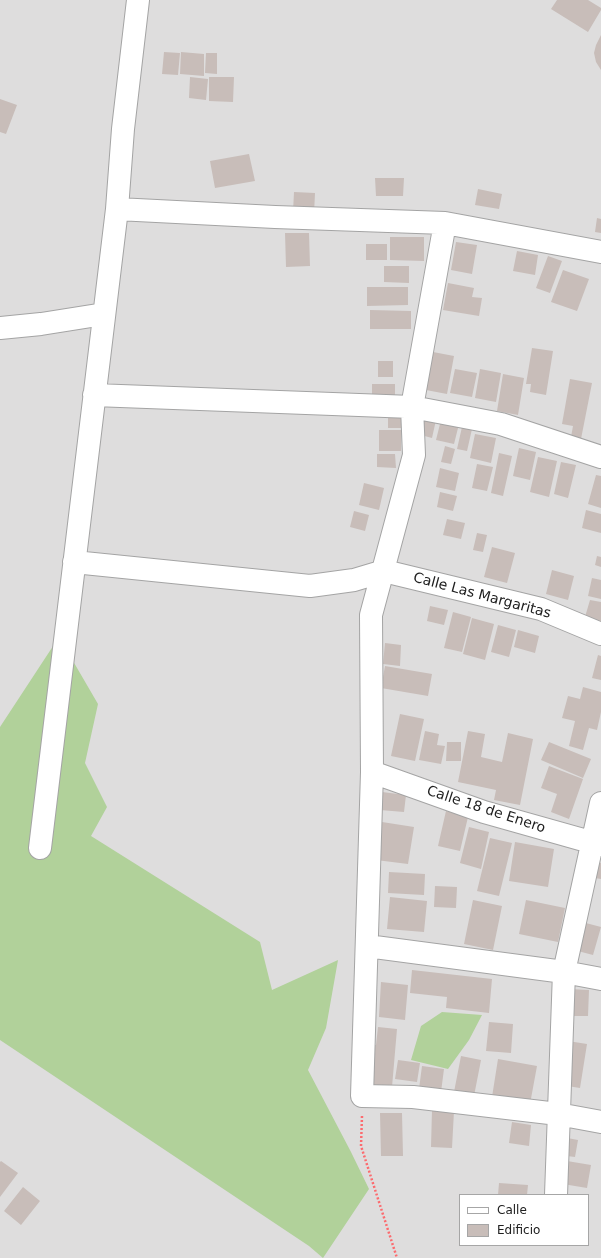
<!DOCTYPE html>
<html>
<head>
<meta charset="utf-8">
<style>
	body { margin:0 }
	#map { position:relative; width:601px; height:1258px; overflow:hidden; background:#f1ece6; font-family:"DejaVu Sans",sans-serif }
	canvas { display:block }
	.legend { position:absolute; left:459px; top:1194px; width:130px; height:52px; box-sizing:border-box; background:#fff; border:1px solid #a6a6a6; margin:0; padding:5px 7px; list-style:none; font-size:12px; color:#202020 }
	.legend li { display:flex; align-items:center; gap:8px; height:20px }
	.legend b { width:20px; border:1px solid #a6a6a6 }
</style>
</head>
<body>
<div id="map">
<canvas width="601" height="1258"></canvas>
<ul class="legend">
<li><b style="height:5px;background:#fff"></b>Calle</li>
<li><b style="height:11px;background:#c8bdb9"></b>Edificio</li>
</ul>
</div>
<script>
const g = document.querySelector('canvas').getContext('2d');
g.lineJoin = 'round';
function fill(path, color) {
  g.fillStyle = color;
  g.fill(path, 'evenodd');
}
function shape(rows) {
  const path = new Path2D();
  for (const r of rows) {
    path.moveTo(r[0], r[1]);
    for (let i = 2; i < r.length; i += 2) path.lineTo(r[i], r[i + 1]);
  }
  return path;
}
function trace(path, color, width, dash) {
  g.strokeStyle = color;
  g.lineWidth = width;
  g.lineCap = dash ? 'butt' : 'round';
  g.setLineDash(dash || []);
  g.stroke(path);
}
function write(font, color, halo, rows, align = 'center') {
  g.font = font + ' "DejaVu Sans",sans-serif';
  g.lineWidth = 3;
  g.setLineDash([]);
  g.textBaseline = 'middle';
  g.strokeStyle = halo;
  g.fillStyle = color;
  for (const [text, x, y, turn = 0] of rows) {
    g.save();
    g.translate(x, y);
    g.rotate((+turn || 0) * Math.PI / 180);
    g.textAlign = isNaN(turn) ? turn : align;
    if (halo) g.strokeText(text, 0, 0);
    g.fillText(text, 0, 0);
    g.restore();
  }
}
fill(shape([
	[0,0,601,0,601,1258,0,1258],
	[460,1195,588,1195,588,1245,460,1245]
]), '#dedddd');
fill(shape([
	[59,637,98,704,85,763,107,807,91,836,260,942,272,990,338,960,326,1028,308,1070,351,1152,369,1189,323,1258,309,1246,0,1040,0,727],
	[442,1012,482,1015,469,1040,448,1069,411,1060,421,1026]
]), '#b1d19a');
fill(shape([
	[557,0,588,0,601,8,601,10,588,32,551,9],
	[601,35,601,70,596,62,594,53,596,45],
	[164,52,180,53,178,75,162,74],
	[181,52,204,54,204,76,180,74],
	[206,53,217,53,217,74,205,73],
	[190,77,208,79,206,100,189,98],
	[209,77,234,77,233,102,209,101],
	[0,99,17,105,6,134,0,132],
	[249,154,255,181,215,188,210,161],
	[375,178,404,178,403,196,376,196],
	[478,189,502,194,499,209,475,205],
	[294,192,315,193,314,214,293,212],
	[597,218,601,219,601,233,595,232],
	[285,233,309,233,310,266,286,267],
	[390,237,424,237,424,261,390,260],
	[456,242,477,245,472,274,451,270],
	[366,244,387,244,387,260,366,260],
	[517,251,538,255,535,275,513,271],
	[548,256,562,261,550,293,536,288],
	[384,266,409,266,409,283,384,282],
	[563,270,589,279,577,311,551,302],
	[448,283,474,288,472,297,482,298,479,316,443,310],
	[367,287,408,287,408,305,367,306],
	[370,310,411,311,411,329,370,329],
	[532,348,553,351,546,395,530,392,531,384,526,384],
	[433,352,454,356,447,394,426,390],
	[378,361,393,361,393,377,378,377],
	[455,369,477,373,472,397,450,393],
	[480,369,501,373,496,402,475,398],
	[503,374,524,378,518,415,497,411],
	[570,379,592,383,581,439,571,437,573,426,562,424],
	[372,384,395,384,395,403,372,404],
	[388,416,402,416,402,428,388,428],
	[421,416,436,420,432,438,417,434],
	[441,420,459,424,454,444,436,440],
	[462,427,472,429,467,451,457,449],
	[379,430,401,430,401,451,379,451],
	[475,434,496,438,491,463,470,458],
	[445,446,455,449,451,464,441,462],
	[519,448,536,452,530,480,513,476],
	[499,453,512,456,503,496,491,493],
	[377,454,395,454,396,468,377,467],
	[538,457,557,461,549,497,530,492],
	[561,462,576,465,568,498,554,494],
	[477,464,493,467,487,491,472,488],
	[440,468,459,473,455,491,436,487],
	[596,475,601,476,601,508,588,504],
	[364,483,384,488,379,510,359,505],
	[440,492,457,496,453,511,437,507],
	[586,510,601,514,601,533,582,528],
	[354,511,369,515,365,531,350,527],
	[447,519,465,523,461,539,443,535],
	[477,533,487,535,483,552,473,550],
	[492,547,515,553,507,583,484,577],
	[597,556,601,557,601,567,595,565],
	[552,570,574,576,568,600,546,594],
	[592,578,601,580,601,599,588,596],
	[590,600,601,602,601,621,585,617],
	[430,606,448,610,444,625,427,621],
	[453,612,471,617,462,652,444,648],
	[472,618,494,624,485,660,463,654],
	[498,625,516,630,509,657,491,652],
	[518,630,539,636,535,653,514,647],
	[385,643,401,645,400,666,383,664],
	[598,655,601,656,601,680,592,678],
	[385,666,432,674,428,696,381,688],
	[583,687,601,692,601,712,597,730,589,728,583,750,569,746,575,721,562,718,568,696,580,699],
	[400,714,424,719,415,761,391,756],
	[425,731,439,734,437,745,445,746,441,764,419,760],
	[468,731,485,734,481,757,502,762,508,733,533,739,520,805,494,800,496,790,458,782],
	[447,742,461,742,461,761,446,761],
	[549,742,591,759,583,778,541,760],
	[549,766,583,779,569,819,551,812,557,794,541,788],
	[382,792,406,795,404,812,380,810],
	[446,811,468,817,460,851,438,846],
	[382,822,414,827,408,864,376,860],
	[469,827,489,832,481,869,460,863],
	[490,838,512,843,499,896,477,891],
	[515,842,554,849,548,887,509,881],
	[598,862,601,863,601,879,595,878],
	[389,872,425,874,424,895,388,893],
	[435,886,457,887,456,908,434,907],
	[390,897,427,901,424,932,387,929],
	[473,900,502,906,493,950,464,944],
	[526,900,565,908,558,942,519,934],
	[582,922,601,927,593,955,574,950],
	[412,970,492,979,489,1013,446,1008,447,997,410,993],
	[381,982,408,985,405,1020,379,1017],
	[569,989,589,990,588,1016,568,1016],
	[489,1022,513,1024,511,1053,486,1051],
	[378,1027,397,1029,392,1087,367,1085,370,1044,376,1045],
	[568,1041,587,1044,580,1088,561,1085],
	[461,1056,481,1060,474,1096,454,1092],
	[498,1059,537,1066,530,1104,492,1097],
	[398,1060,420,1063,417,1082,395,1079],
	[422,1066,444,1069,441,1092,419,1089],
	[432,1110,454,1111,452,1148,431,1147],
	[380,1113,402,1113,403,1156,381,1156],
	[512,1122,531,1125,529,1146,509,1143],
	[562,1137,578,1140,575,1157,559,1155],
	[561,1160,591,1165,587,1188,557,1183],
	[1,1161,18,1173,0,1197,0,1162],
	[499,1183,528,1185,527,1195,498,1195],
	[23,1187,40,1201,21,1225,4,1211]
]), '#c8bdb9');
const street = shape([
	[138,0,123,129,117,209,275,217,445,223,601,252],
	[445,223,412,407,414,455,371,615,372,772,362,1096,413,1097,558,1114,601,1122],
	[0,328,41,324,104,314],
	[94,395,412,407,501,424,601,457],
	[74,562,310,586,354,580,384,571,541,609,601,634],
	[372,772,484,812,601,845],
	[40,848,117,209],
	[367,946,564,972,601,979],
	[556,1195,564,972,601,803]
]);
trace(street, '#a4a4a4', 24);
trace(shape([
	[362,1116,361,1146,397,1258]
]), '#fc6b6f', 2.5, [2, 2]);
trace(street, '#fff', 22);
write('14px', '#202020', '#fff', [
	["Calle Las Margaritas",482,596,15],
	["Calle 18 de Enero",486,810,18]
]);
</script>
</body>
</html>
